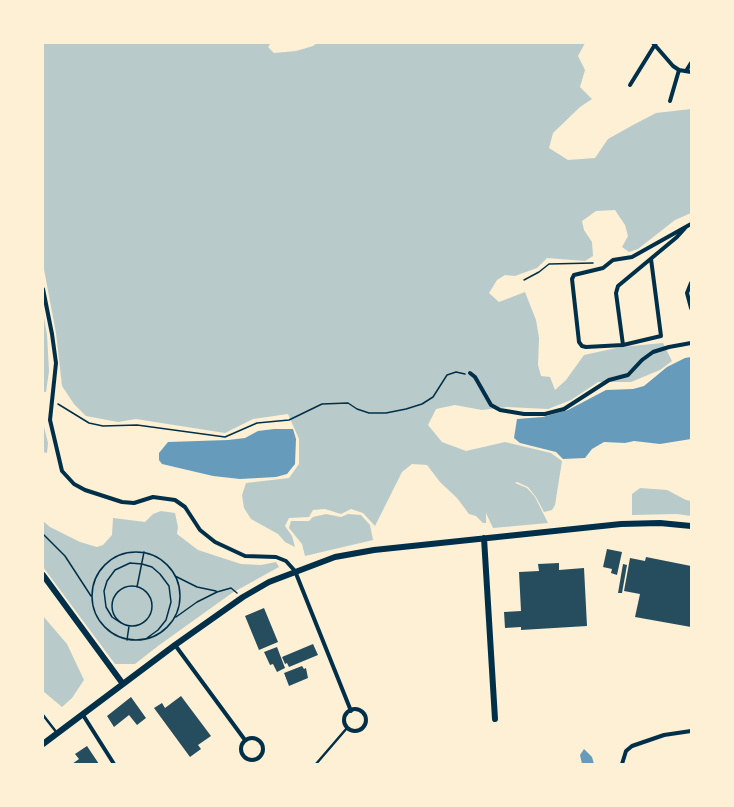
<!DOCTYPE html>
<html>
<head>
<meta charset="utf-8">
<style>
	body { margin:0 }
	#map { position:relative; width:734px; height:807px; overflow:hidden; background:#fdf0d5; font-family:"Titillium Web",sans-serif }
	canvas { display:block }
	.frame { position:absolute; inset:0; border:44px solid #fdf0d5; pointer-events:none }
</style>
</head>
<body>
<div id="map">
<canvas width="734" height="807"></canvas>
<div class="frame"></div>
</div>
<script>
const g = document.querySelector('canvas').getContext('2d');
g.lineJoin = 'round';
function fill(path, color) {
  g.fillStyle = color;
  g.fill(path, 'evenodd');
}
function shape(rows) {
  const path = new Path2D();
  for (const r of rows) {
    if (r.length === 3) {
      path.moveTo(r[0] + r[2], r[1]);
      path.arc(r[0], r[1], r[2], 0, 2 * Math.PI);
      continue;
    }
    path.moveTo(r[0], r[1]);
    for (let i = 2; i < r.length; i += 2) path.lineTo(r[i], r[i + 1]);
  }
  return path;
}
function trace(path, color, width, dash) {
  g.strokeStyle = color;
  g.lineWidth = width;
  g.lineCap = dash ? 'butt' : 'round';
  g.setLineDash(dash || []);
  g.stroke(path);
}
fill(shape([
	[43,43,271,43,268,47,274,53,296,51,313,46,317,43,585,43,578,56,585,70,580,87,592,99,580,107,553,133,549,148,568,160,595,158,608,139,633,125,656,113,691,109,691,213,675,220,638,249,629,252,622,247,628,236,625,225,615,210,596,211,582,221,584,230,592,242,593,256,585,261,547,258,537,268,515,276,505,275,497,280,489,293,499,302,525,292,536,320,539,338,538,365,541,376,550,377,555,390,566,380,584,355,621,347,663,343,672,361,660,370,631,382,598,382,571,400,548,409,507,407,482,410,455,405,436,409,428,425,442,442,466,451,505,442,551,453,562,461,555,505,552,510,544,512,536,497,528,487,517,482,515,483,527,488,535,497,548,523,493,528,486,513,486,523,483,523,476,516,469,514,457,498,440,482,427,465,412,464,402,472,375,526,363,513,351,509,341,514,325,509,313,510,309,517,289,518,285,526,292,536,295,547,285,542,278,534,251,519,244,508,242,495,246,483,289,478,299,464,299,439,288,414,253,419,225,433,136,419,118,422,86,416,74,404,62,386,56,333,43,264],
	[43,312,47,335,49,371,46,392,43,392],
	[43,407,44,427,48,443,47,453,43,452],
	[640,488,667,490,686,500,691,501,691,516,677,514,632,515,632,494],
	[161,511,175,513,178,527,177,534,198,550,241,564,261,565,276,562,279,567,232,593,158,646,135,664,115,664,43,567,43,521,50,527,80,542,97,547,103,545,112,535,113,518,145,522,153,514],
	[326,514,341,517,348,514,361,515,370,525,373,540,305,556,302,544,289,528,291,521,309,521,313,517],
	[43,616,67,644,84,680,72,698,62,707,43,691]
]), '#b9caca');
fill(shape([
	[691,357,691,439,660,444,634,441,625,443,604,442,592,449,585,458,563,459,556,452,520,443,514,438,517,419,543,417,568,410,606,390,633,389,644,386,667,367,685,358],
	[274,429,293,429,296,439,295,464,287,474,276,477,240,479,213,476,162,464,159,460,159,453,168,442,228,440,245,438,258,431],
	[584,749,592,757,594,764,582,764,580,755]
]), '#669bbc');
fill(shape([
	[607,549,622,552,617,575,611,573,612,569,603,567],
	[646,557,691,566,691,627,635,617,640,594,624,591,630,558,645,561],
	[559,563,559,570,584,568,587,626,521,630,521,627,505,628,504,612,521,611,519,572,539,571,538,564],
	[623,564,627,565,622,593,618,593],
	[264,608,278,642,259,650,245,616],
	[313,644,318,655,289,667,287,663,285,664,282,657],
	[277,647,285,668,277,672,273,664,270,665,264,652],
	[302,666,304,669,306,668,308,678,289,686,284,673],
	[181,696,211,736,198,745,201,749,190,757,154,708,162,703,165,708],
	[131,697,146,718,137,725,129,715,114,727,107,716],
	[87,746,99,764,72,764,79,759,75,754]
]), '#264d5e');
trace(shape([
	[524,280,539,272,549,264,593,263],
	[58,404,89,423,103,426,137,425,225,437,257,423,289,420,322,404,348,403,357,409,369,413,386,413,406,409,422,404,433,397,447,375,456,372,465,374],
	[43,534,65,556,91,596],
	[136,596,44],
	[175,576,197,587,216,591],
	[132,606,20],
	[137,587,144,552],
	[176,617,197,602,217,592,231,588,237,593],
	[121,623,112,617,106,607,104,591,107,581,115,570,130,563,142,564,152,567,160,574,169,586,171,602,166,620,158,630,147,638],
	[127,640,129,626]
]), '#003049', 1.5);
trace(shape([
	[43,715,57,733],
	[316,764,347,728]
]), '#003049', 2.5);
trace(shape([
	[653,43,673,66,679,70,691,72],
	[686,71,691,63],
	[630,85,656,43],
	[670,101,679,70],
	[651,259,661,336,623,345,586,347,582,346,579,342,572,279,574,275,603,268,613,260,632,257,691,224],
	[691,283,687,293,691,308],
	[43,289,52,334,56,363,50,420,62,471,74,484,85,490,122,502,134,503,153,497,175,500,185,507,200,530,215,542,245,556,276,557,286,561,295,571,351,711],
	[623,345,616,293,618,286,677,237,686,227],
	[470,373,475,377,491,405,500,410,524,414,545,414,564,409,609,380,628,375,642,360,653,352,669,347,691,343],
	[175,645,245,740],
	[355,720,11],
	[83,715,114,764],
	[252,749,11],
	[622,764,626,751,632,746,664,735,691,731]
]), '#003049', 4);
trace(shape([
	[484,538,495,719],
	[43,575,123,684],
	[43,744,175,645,243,597,269,582,335,557,374,550,621,524,660,523,691,526]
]), '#003049', 6);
</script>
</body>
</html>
